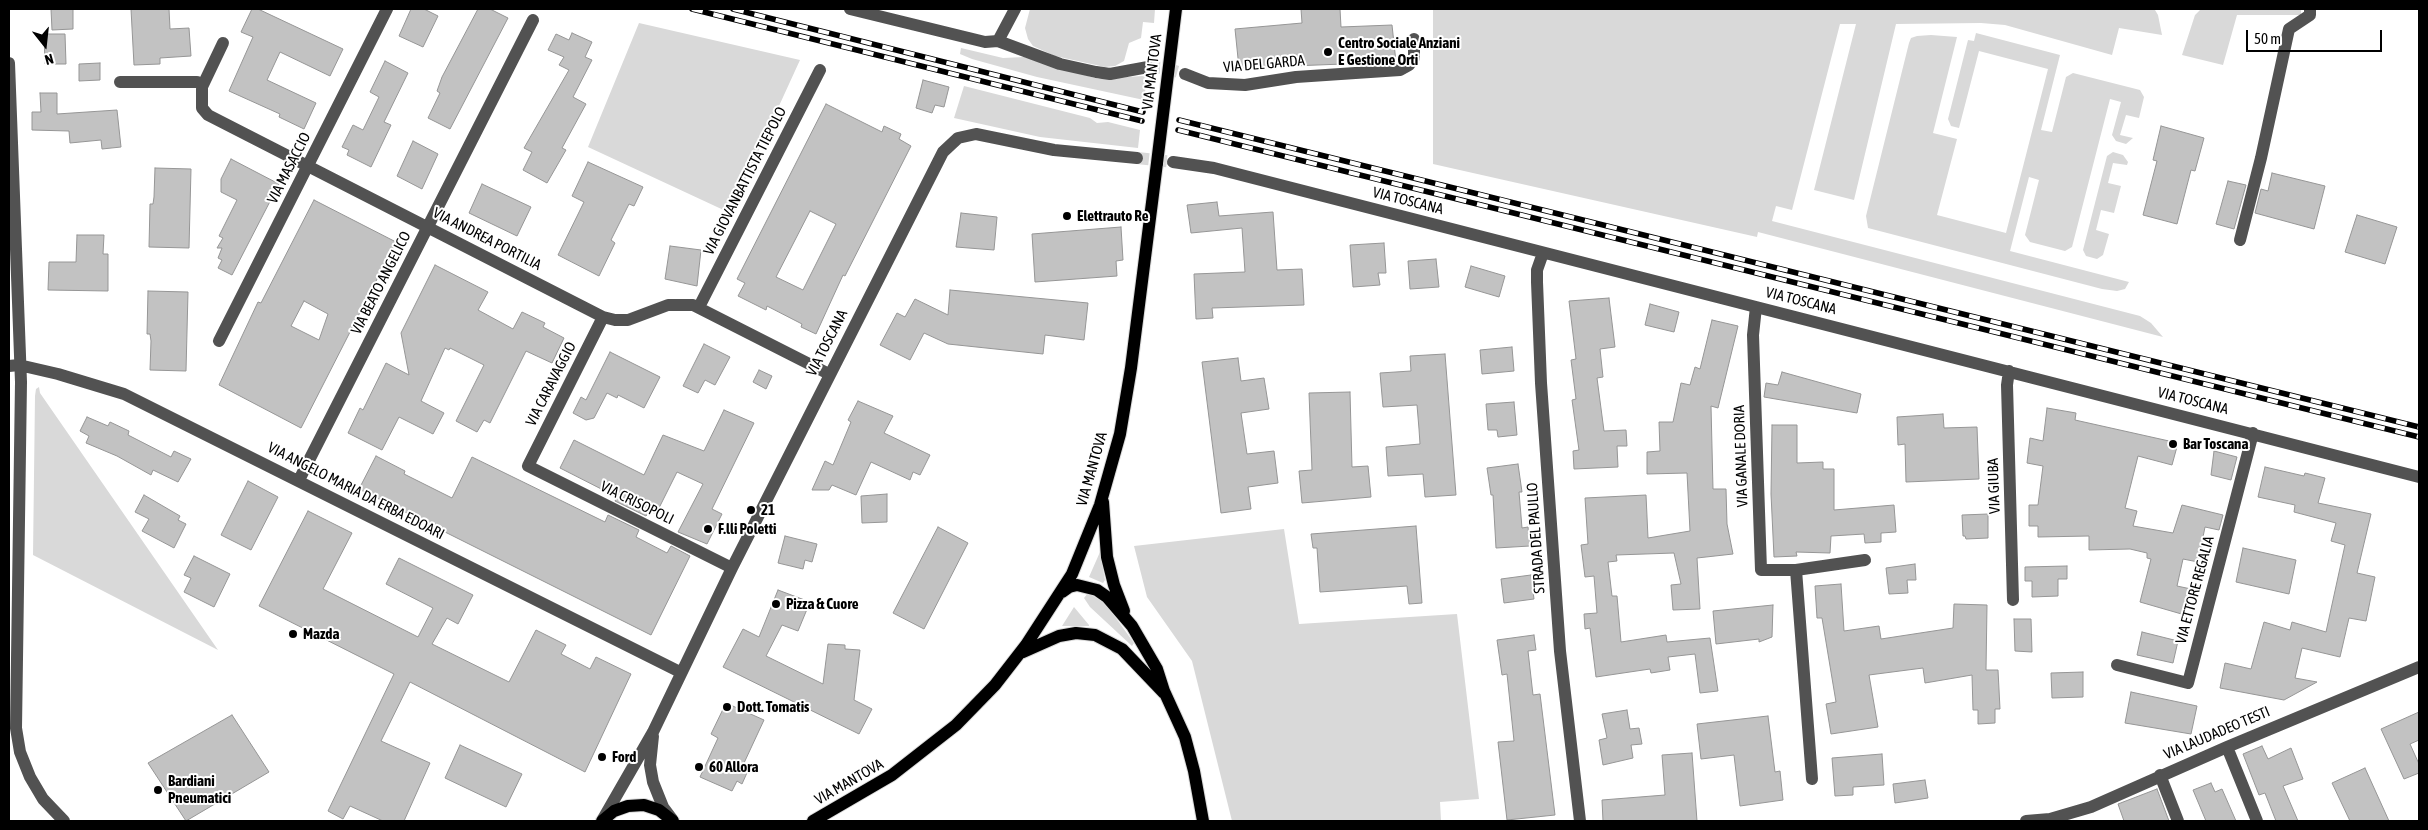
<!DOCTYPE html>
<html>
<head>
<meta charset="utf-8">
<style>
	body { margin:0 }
	#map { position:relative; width:2428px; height:830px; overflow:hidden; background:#fff; font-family:"Asap Condensed",sans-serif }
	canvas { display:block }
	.frame { position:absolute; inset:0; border:10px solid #000; pointer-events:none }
	.north { position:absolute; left:20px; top:20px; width:50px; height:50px; -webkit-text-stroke:4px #fff; paint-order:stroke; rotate:164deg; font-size:14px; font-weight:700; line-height:20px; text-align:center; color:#000 }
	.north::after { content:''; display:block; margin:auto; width:18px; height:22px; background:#000; clip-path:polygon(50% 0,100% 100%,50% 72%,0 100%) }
	.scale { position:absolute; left:2246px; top:30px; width:136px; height:22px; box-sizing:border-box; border:2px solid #000; border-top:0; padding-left:6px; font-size:15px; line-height:18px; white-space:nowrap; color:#000; -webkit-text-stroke:4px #fff; paint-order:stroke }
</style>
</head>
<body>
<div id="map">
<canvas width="2428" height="830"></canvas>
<div class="frame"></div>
<div class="north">N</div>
<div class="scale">50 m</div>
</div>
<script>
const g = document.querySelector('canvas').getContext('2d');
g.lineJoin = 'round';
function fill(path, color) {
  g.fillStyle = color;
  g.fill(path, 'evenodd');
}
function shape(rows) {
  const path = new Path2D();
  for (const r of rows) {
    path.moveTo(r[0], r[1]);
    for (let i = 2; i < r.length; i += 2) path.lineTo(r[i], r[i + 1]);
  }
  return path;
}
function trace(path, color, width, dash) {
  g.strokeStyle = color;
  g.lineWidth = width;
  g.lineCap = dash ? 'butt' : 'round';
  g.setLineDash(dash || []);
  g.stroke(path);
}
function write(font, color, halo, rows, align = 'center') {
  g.font = font + ' "Asap Condensed",sans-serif';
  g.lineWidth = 4;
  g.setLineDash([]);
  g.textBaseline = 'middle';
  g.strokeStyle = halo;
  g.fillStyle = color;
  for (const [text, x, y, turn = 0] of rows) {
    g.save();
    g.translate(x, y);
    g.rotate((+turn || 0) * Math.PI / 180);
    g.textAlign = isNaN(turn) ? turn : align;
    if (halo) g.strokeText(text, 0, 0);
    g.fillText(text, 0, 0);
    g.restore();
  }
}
fill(shape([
	[1030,9,1155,9,1154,23,1143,22,1141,38,1129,43,1124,61,1115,66,1105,67,1055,56,1033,46,1028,39,1025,28],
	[1433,9,2155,10,2158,15,2162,35,2119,28,2112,55,2005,25,1981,23,1896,24,1854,200,1814,190,1856,24,1840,24,1792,210,1776,206,1772,221,2140,316,2151,323,2163,337,1758,232,1757,237,1433,164],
	[2205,9,2301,9,2301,15,2237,15,2223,65,2182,55,2195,15,2200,10],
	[639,23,800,60,730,213,588,147],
	[1976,33,2060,55,2041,130,2052,132,2066,77,2073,73,2140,90,2144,97,2139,118,2126,115,2120,135,2133,138,2126,144,2116,141,2112,135,2121,102,2110,99,2072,247,2065,251,2030,242,2025,235,2039,180,2029,177,2010,251,2129,282,2125,289,2117,291,2102,289,1868,228,1866,216,1909,43,1911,38,1917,36,1931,35,1957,37,1933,133,1957,139,1937,215,2006,233,2048,69,1979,51,1959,128,1951,126,1948,119,1968,40,1974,41],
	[961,48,1003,58,1024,57,1098,79,1142,76,1147,77,1144,100,1037,77,972,59,960,54],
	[964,86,1090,118,1097,123,1108,122,1140,130,1138,148,1040,137,954,118],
	[2113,152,2123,155,2128,162,2127,165,2113,163,2108,183,2121,186,2114,213,2101,210,2096,230,2109,234,2103,255,2097,259,2086,256,2083,250,2107,156],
	[39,387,40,393,218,650,33,555,35,396,36,389],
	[1284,529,1299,624,1457,614,1479,799,1440,802,1441,821,1232,821,1192,661,1147,597,1134,546],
	[1100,552,1105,580,1103,583,1089,577],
	[1088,593,1105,603,1134,643,1132,646,1090,607,1084,598],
	[1074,607,1089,625,1089,626,1062,626]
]), '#d9d9d9');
const building = shape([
	[51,9,73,9,73,29,52,30,51,9],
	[131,9,169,9,170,29,189,28,191,56,160,58,160,64,134,65,131,9],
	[252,9,258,9,343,49,330,76,280,52,267,80,316,103,304,129,279,117,280,114,229,91,253,37,241,32,252,9],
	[411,9,424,9,438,16,423,47,399,36,411,9],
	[478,9,490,9,508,18,450,129,428,118,440,93,437,91,442,77,478,9],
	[1301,9,1340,9,1341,27,1392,25,1396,62,1239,68,1235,29,1302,23,1301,9],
	[572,33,592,42,585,57,592,60,573,97,586,104,562,148,566,150,547,183,523,170,532,152,524,148,569,70,559,65,564,57,548,50,556,34,569,40,572,33],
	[44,34,65,34,66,64,45,64,44,34],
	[385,61,408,73,384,122,391,125,371,167,347,155,349,150,342,147,353,125,363,130,379,97,370,92,385,61],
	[100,63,100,80,79,81,79,64,100,63],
	[923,80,949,87,944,107,935,105,932,113,916,108,923,80],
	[40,93,57,93,57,114,117,110,121,147,102,149,101,140,70,143,69,131,32,130,32,112,41,112,40,93],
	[826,104,882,132,884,126,901,134,899,139,911,146,845,276,843,275,816,334,801,327,802,324,767,306,766,310,738,296,745,283,737,279,826,104],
	[810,211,836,224,803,290,776,277,810,211],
	[2161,126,2204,138,2195,171,2191,170,2177,224,2143,215,2157,161,2153,160,2161,126],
	[413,141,438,154,422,189,397,176,413,141],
	[231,159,279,184,232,275,218,268,222,260,218,258,222,248,217,248,223,238,219,236,237,200,221,192,221,179,231,159],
	[588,162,643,187,634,206,629,204,611,240,615,243,599,276,558,255,584,202,572,196,588,162],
	[155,168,191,169,189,248,149,247,150,204,153,204,154,197,155,168],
	[2272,173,2325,186,2314,229,2255,213,2261,189,2268,191,2272,173],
	[2228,181,2246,185,2234,229,2216,224,2228,181],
	[482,184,531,207,517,236,469,213,482,184],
	[314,200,396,242,301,428,219,385,258,302,261,303,314,200],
	[304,301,328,314,319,340,291,326,304,301],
	[1217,202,1219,216,1273,212,1277,270,1302,269,1304,305,1212,308,1213,318,1196,319,1194,274,1245,272,1242,228,1191,233,1187,205,1217,202],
	[961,213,997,217,994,250,956,247,961,213],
	[2357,215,2397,227,2385,264,2345,252,2357,215],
	[1121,227,1123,260,1116,261,1117,276,1035,282,1032,234,1121,227],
	[77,235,104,235,103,254,108,254,108,291,48,290,49,262,76,262,77,235],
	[1384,243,1386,273,1378,273,1380,285,1353,287,1350,245,1384,243],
	[670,246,701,250,697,286,665,279,670,246],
	[1436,259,1439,287,1410,289,1408,261,1436,259],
	[435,265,488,292,478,310,513,329,522,312,545,323,543,327,564,338,552,363,526,351,490,423,484,420,477,432,456,421,484,365,450,348,449,350,445,348,421,401,444,413,433,434,399,417,382,450,348,433,360,408,363,410,386,363,409,375,401,333,435,265],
	[1471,266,1505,276,1499,297,1465,287,1471,266],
	[950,290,1088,303,1084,340,1045,335,1043,354,948,344,924,333,910,360,880,345,897,313,905,317,915,299,948,315,950,290],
	[148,291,188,292,186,371,150,370,151,341,150,334,147,334,148,291],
	[1609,298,1615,347,1600,349,1603,377,1597,378,1604,431,1626,430,1627,446,1617,446,1618,467,1574,469,1573,451,1579,450,1572,400,1576,399,1571,360,1576,359,1569,301,1609,298],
	[1650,304,1679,312,1674,332,1645,325,1650,304],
	[1712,320,1738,326,1718,408,1711,406,1713,489,1726,489,1727,524,1733,554,1697,558,1700,609,1673,610,1671,585,1681,584,1674,553,1616,555,1617,561,1608,562,1612,596,1617,596,1621,642,1666,635,1667,642,1710,638,1718,691,1700,693,1695,654,1668,657,1670,670,1651,673,1650,669,1596,677,1590,628,1585,629,1584,614,1597,613,1594,576,1585,577,1581,545,1588,544,1585,498,1646,495,1648,538,1690,531,1687,473,1647,474,1647,452,1660,451,1659,422,1673,422,1681,383,1690,385,1695,367,1700,369,1712,320],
	[704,344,730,357,715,385,705,380,698,393,683,386,704,344],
	[1512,347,1514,371,1482,374,1480,350,1512,347],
	[610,352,660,377,644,408,618,395,617,398,607,393,594,418,586,420,573,413,581,397,586,400,610,352],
	[1445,354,1456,495,1425,497,1423,474,1388,476,1386,447,1420,444,1419,429,1417,405,1383,407,1380,373,1411,371,1410,356,1445,354],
	[1238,358,1241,381,1264,378,1269,409,1241,413,1247,454,1274,451,1278,483,1248,487,1251,509,1221,513,1202,362,1238,358],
	[759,370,772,376,766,389,753,382,759,370],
	[1782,372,1861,394,1857,413,1764,397,1766,383,1778,385,1782,372],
	[1350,392,1352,467,1368,466,1371,497,1302,503,1299,471,1312,470,1309,393,1350,392],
	[858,401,893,416,884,433,930,455,920,475,913,472,910,480,871,462,856,495,832,485,829,490,812,490,825,461,833,465,851,422,848,420,858,401],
	[1514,402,1517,435,1498,437,1497,430,1488,430,1486,404,1514,402],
	[2047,408,2076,413,2075,420,2178,443,2172,465,2138,456,2125,508,2137,511,2133,526,2173,533,2182,505,2223,515,2219,530,2205,527,2198,562,2183,559,2177,586,2191,589,2185,615,2140,602,2151,559,2147,558,2147,553,2130,549,2089,550,2089,536,2038,537,2038,526,2029,526,2029,505,2038,505,2043,466,2027,463,2030,438,2043,441,2047,408],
	[724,410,754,423,712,509,722,514,707,544,678,532,703,484,677,472,656,514,650,511,646,516,615,501,617,497,560,468,574,440,644,475,663,435,704,451,724,410],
	[1943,414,1944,428,1977,427,1979,479,1906,482,1905,444,1898,445,1897,417,1943,414],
	[87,417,108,426,110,422,129,431,128,435,171,457,174,451,191,459,178,482,153,470,151,475,117,456,86,443,89,436,80,431,87,417],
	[1772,425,1797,425,1797,463,1823,462,1823,469,1834,469,1834,510,1894,505,1896,532,1881,533,1881,542,1865,543,1864,534,1831,536,1830,553,1796,552,1797,556,1774,557,1771,494,1772,425],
	[2214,451,2237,457,2231,480,2211,475,2214,451],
	[376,456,405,471,404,474,452,498,472,457,605,522,608,515,639,530,636,537,667,553,671,546,690,556,651,635,359,489,376,456],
	[1518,464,1522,492,1519,492,1522,528,1528,527,1530,546,1496,548,1493,495,1491,495,1487,468,1518,464],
	[2265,467,2304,476,2305,473,2325,478,2318,503,2371,514,2357,573,2375,577,2366,621,2349,618,2340,657,2302,648,2295,678,2317,682,2284,700,2220,688,2225,663,2251,669,2264,622,2290,630,2292,622,2326,632,2345,545,2331,541,2336,523,2294,512,2295,505,2258,497,2265,467],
	[248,481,278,497,251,550,221,535,248,481],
	[887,494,887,522,862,523,861,496,887,494],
	[144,495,180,516,178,520,186,524,174,548,142,531,149,519,135,512,144,495],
	[308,511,352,533,323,589,418,637,433,608,386,584,399,558,473,595,458,624,447,618,432,644,509,682,536,630,566,645,561,654,590,669,596,657,631,674,585,772,410,682,381,741,430,763,404,821,383,821,350,806,343,819,328,811,394,674,259,606,308,511],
	[1988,514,1988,538,1966,539,1965,536,1963,536,1962,515,1988,514],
	[1416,526,1422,603,1409,604,1407,586,1320,592,1317,548,1313,548,1311,534,1416,526],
	[938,527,968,543,924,629,893,613,938,527],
	[785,536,817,544,812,562,805,560,803,569,778,563,785,536],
	[2243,548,2296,560,2289,594,2236,582,2243,548],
	[194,556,230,574,214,607,184,592,191,578,184,575,194,556],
	[1915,564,1916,580,1907,580,1908,593,1889,594,1886,568,1915,564],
	[2067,566,2067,579,2058,579,2058,596,2032,597,2032,581,2025,581,2025,567,2067,566],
	[1531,575,1534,599,1504,603,1501,579,1531,575],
	[1841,584,1844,631,1879,626,1881,639,1953,628,1954,604,1987,605,1986,670,1998,670,2000,709,1995,709,1995,723,1978,724,1978,710,1973,710,1972,675,1925,683,1923,668,1869,675,1878,727,1831,734,1826,704,1836,702,1822,618,1817,618,1815,586,1841,584],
	[778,590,810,602,798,631,782,625,766,656,823,684,828,644,845,645,845,649,860,650,854,700,872,709,859,734,723,667,743,629,759,637,778,590],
	[1773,605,1772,637,1759,642,1759,639,1716,644,1713,611,1773,605],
	[2014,619,2031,619,2032,652,2015,651,2014,619],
	[2142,632,2178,641,2173,663,2137,655,2142,632],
	[1534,635,1536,650,1528,651,1533,695,1540,694,1555,815,1507,820,1498,742,1514,741,1507,674,1502,675,1497,640,1534,635],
	[2083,672,2083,697,2052,698,2051,673,2083,672],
	[2131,692,2197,706,2191,734,2125,723,2131,692],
	[726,703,764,720,744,763,750,766,742,784,737,781,732,791,700,777,718,738,711,734,726,703],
	[1627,710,1630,729,1639,728,1642,744,1631,745,1633,758,1603,765,1599,740,1607,738,1602,714,1627,710],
	[2419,712,2419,740,2410,744,2419,764,2419,773,2404,779,2381,729,2419,712],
	[232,715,269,772,186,821,148,763,232,715],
	[1768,716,1775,772,1780,771,1783,800,1740,806,1734,755,1701,759,1697,724,1768,716],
	[460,745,522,774,506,807,445,778,460,745],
	[2262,746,2268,759,2291,748,2303,779,2283,786,2298,821,2276,821,2265,793,2259,795,2243,754,2262,746],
	[1692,753,1697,821,1603,821,1602,800,1665,795,1662,755,1692,753],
	[1882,754,1884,785,1853,787,1853,795,1835,796,1832,758,1882,754],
	[2365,768,2389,821,2350,821,2332,783,2365,768],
	[1925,780,1928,798,1895,803,1893,784,1925,780],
	[2211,783,2215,792,2222,789,2236,821,2206,821,2193,790,2211,783],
	[2157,789,2169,821,2124,821,2118,804,2157,789]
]);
fill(building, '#c2c2c2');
trace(building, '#969696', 1);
trace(shape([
	[1148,67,1165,68,1185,74],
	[1137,158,1173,162]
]), '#d9d9d9', 12, [12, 6]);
const major = shape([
	[1103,502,1107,557,1114,585,1124,611],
	[1062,592,1069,587,1077,585,1097,590,1107,597,1132,626,1157,669,1164,691,1185,737,1194,771,1203,821],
	[1023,652,1059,636,1076,633,1095,635,1122,649,1164,693],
	[602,821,614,811,628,806,644,805,659,810,673,821],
	[813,821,892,775,956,725,995,685,1026,645,1072,574,1100,505,1120,434,1131,368,1157,163]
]);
trace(major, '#dbdbdb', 14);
trace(shape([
	[850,9,985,42,998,41],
	[1015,9,998,41,1060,64,1096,72,1110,74,1148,67],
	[223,43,202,87,202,108,208,115,603,317,615,320,628,320,668,305,693,305,829,374],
	[9,63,21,382,16,728,20,752,30,777,43,799,64,821],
	[1185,74,1208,83,1245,85,1296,77,1400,70,1409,65,1414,58,1414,39],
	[120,82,197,82,203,84],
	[1173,162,1214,168,2419,477],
	[2240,240,2261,158,2289,29,2310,15,2310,9],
	[1543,253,1537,270,1537,282,1541,383,1560,651,1580,821],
	[699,307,820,70],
	[1756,307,1753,335,1761,570,1796,570,1812,779],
	[603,317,528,466,732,568],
	[219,341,387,9],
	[9,366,19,365,58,374,124,394,680,672],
	[2009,371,2007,385,2013,600],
	[299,480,533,20],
	[1796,570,1865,560],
	[2117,665,2188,683,2253,433],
	[653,736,650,765,653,782,663,807,672,819],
	[2227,747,2257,821],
	[2160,775,2178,821],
	[603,819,653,732,732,568,943,152,958,138,976,134,1054,150,1137,158],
	[2026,821,2050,819,2091,807,2227,747,2419,667]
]), '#525252', 12);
trace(major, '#000', 12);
const rail = shape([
	[692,9,1142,121],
	[733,9,1143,112],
	[1179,120,2419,427],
	[1178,130,2419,437]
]);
trace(rail, '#000', 5.5);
trace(rail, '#fff', 4, [11]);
const majorBridge = shape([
	[1157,163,1176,9]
]);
trace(majorBridge, '#dbdbdb', 14, []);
trace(majorBridge, '#000', 12);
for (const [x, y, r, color] of [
	[1328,52,5,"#000"],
	[1067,216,5,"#000"],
	[2173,444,5,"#000"],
	[751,510,5,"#000"],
	[708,529,5,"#000"],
	[776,604,5,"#000"],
	[293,634,5,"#000"],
	[727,707,5,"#000"],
	[602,757,5,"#000"],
	[699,767,5,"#000"],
	[158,790,5,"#000"]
]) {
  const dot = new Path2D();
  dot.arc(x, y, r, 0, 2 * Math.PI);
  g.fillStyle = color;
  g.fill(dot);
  trace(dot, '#fff', 2);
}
write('bold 15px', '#000', '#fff', [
	["Centro Sociale Anziani",1338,43],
	["E Gestione Orti",1338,60],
	["Elettrauto Re",1077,216],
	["Bar Toscana",2183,444],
	["21",761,510],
	["F.lli Poletti",718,529],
	["Pizza & Cuore",786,604],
	["Mazda",303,634],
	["Dott. Tomatis",737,707],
	["Ford",612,757],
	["60 Allora",709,767],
	["Bardiani",168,781],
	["Pneumatici",168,798]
], 'left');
write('15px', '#000', '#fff', [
	["VIA DEL GARDA",1264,64,-5],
	["VIA MANTOVA",1152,72,-83],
	["VIA MASACCIO",289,168,-63],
	["VIA GIOVANBATTISTA TIEPOLO",745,181,-63],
	["VIA TOSCANA",1408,201,14],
	["VIA ANDREA PORTILIA",487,239,27],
	["VIA BEATO ANGELICO",381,283,-63],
	["VIA TOSCANA",1801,301,14],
	["VIA TOSCANA",827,343,-63],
	["VIA CARAVAGGIO",551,384,-63],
	["VIA TOSCANA",2193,401,14],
	["VIA GANALE DORIA",1741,456,-92],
	["VIA MANTOVA",1092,469,-74],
	["VIA GIUBA",1994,486,-92],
	["VIA ANGELO MARIA DA ERBA EDOARI",356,491,27],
	["VIA CRISOPOLI",637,503,26],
	["STRADA DEL PAULLO",1536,538,-94],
	["VIA ETTORE REGALIA",2195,590,-75],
	["VIA LAUDADEO TESTI",2217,733,-23],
	["VIA MANTOVA",849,782,-30]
]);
</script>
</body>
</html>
